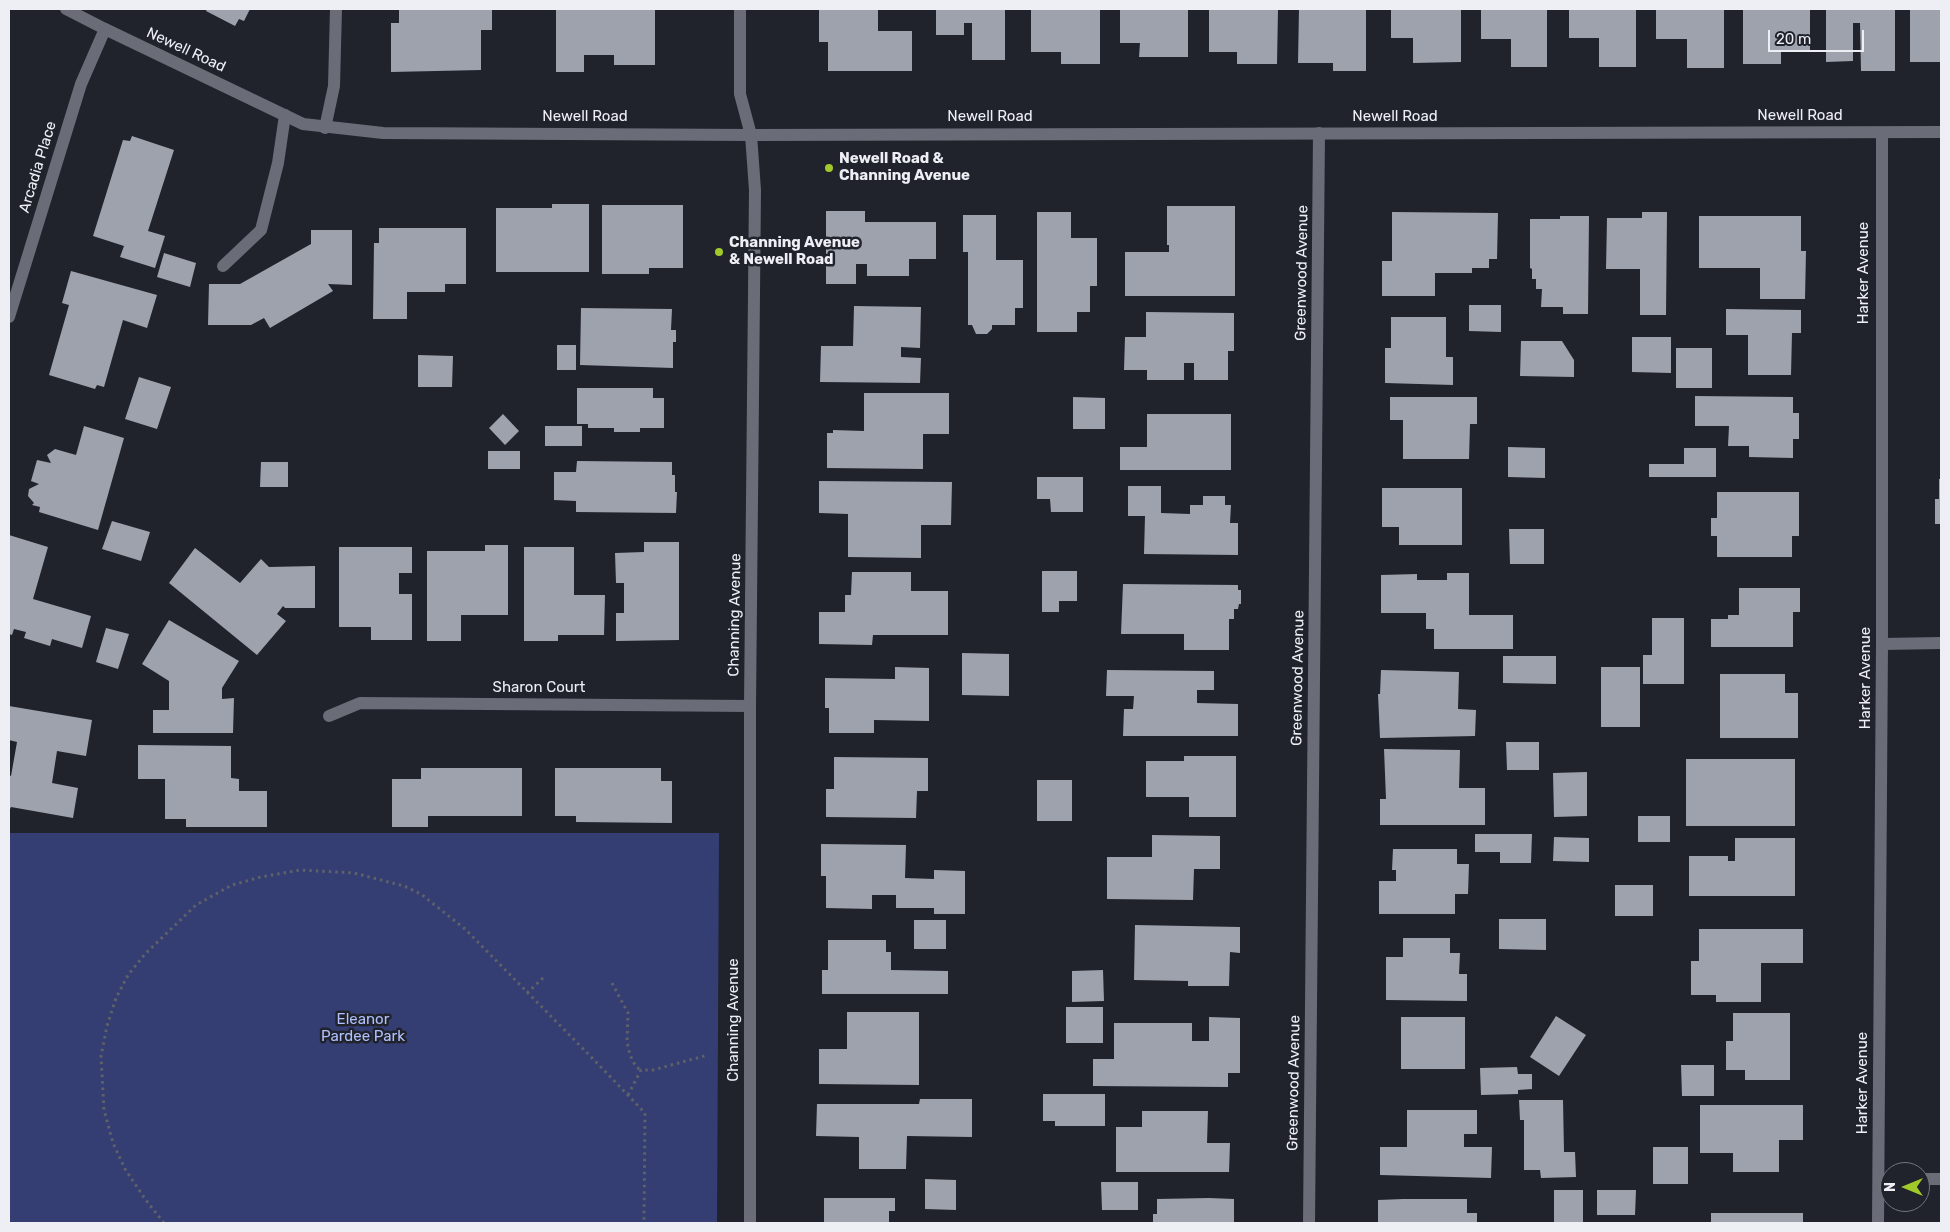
<!DOCTYPE html>
<html>
<head>
<meta charset="utf-8">
<style>
	body { margin:0 }
	#map { position:relative; width:1950px; height:1232px; overflow:hidden; background:#20232c; font-family:Rubik,sans-serif }
	canvas { display:block }
	.frame { position:absolute; inset:0; border:10px solid #edeff5; pointer-events:none }
	.north { position:absolute; left:1880px; top:1162px; width:50px; height:50px; box-sizing:border-box; background:#20232c; border:1px solid #72757c; border-radius:50%; rotate:270deg; font-size:14px; font-weight:700; line-height:20px; text-align:center; color:#edeff5 }
	.north::after { content:''; display:block; margin:auto; width:18px; height:22px; background:#a1c92a; clip-path:polygon(50% 0,100% 100%,50% 72%,0 100%) }
	.scale { position:absolute; left:1768px; top:30px; width:96px; height:22px; box-sizing:border-box; border:2px solid #edeff5; border-top:0; padding-left:6px; font-size:15px; line-height:18px; white-space:nowrap; color:#edeff5; -webkit-text-stroke:4px #20232c; paint-order:stroke }
</style>
</head>
<body>
<div id="map">
<canvas width="1950" height="1232"></canvas>
<div class="frame"></div>
<div class="north">N</div>
<div class="scale">20 m</div>
</div>
<script>
const g = document.querySelector('canvas').getContext('2d');
g.lineJoin = 'round';
function fill(path, color) {
  g.fillStyle = color;
  g.fill(path, 'evenodd');
}
function shape(rows) {
  const path = new Path2D();
  for (const r of rows) {
    path.moveTo(r[0], r[1]);
    for (let i = 2; i < r.length; i += 2) path.lineTo(r[i], r[i + 1]);
  }
  return path;
}
function trace(path, color, width, dash) {
  g.strokeStyle = color;
  g.lineWidth = width;
  g.lineCap = dash ? 'butt' : 'round';
  g.setLineDash(dash || []);
  g.stroke(path);
}
function write(font, color, halo, rows, align = 'center') {
  g.font = font + ' Rubik,sans-serif';
  g.lineWidth = 5;
  g.setLineDash([]);
  g.textBaseline = 'middle';
  g.strokeStyle = halo;
  g.fillStyle = color;
  for (const [text, x, y, turn = 0] of rows) {
    g.save();
    g.translate(x, y);
    g.rotate((+turn || 0) * Math.PI / 180);
    g.textAlign = isNaN(turn) ? turn : align;
    if (halo) g.strokeText(text, 0, 0);
    g.fillText(text, 0, 0);
    g.restore();
  }
}
fill(shape([
	[9,833,719,833,717,1223,9,1223]
]), '#343e72');
fill(shape([
	[207,9,250,9,244,21,239,19,235,26,206,11],
	[399,9,492,9,492,30,481,30,481,70,391,72,391,23,399,23],
	[556,9,655,9,655,65,614,65,614,55,584,55,584,72,556,72],
	[819,9,878,9,878,31,912,31,912,71,828,71,828,42,819,42],
	[936,9,1005,9,1005,60,972,60,972,23,964,23,964,35,936,35],
	[1031,9,1100,9,1100,64,1061,64,1061,52,1031,52],
	[1120,9,1188,9,1188,57,1139,57,1140,43,1120,43],
	[1209,9,1278,9,1277,64,1237,64,1237,52,1209,52],
	[1299,9,1366,9,1366,71,1333,71,1333,63,1298,63],
	[1391,9,1461,9,1461,62,1413,63,1413,38,1391,38],
	[1481,9,1547,9,1547,67,1511,67,1511,39,1481,39],
	[1569,9,1636,9,1636,67,1599,67,1599,38,1569,38],
	[1656,9,1724,9,1724,68,1687,68,1687,39,1656,39],
	[1743,9,1810,9,1810,51,1781,51,1781,64,1743,64],
	[1826,9,1895,9,1895,71,1861,71,1860,23,1853,23,1853,61,1826,62],
	[1910,9,1941,9,1941,62,1910,62],
	[132,136,174,150,148,231,165,236,155,268,120,257,124,246,93,236,123,140,130,141],
	[552,204,589,204,589,272,496,272,496,208,552,208],
	[602,205,683,205,683,268,649,268,649,274,602,274],
	[1167,206,1235,206,1235,296,1125,296,1125,252,1169,252,1169,245,1167,245],
	[826,211,865,211,865,222,936,222,936,259,909,259,909,276,867,276,867,264,856,264,856,284,826,284],
	[1037,212,1071,212,1071,238,1097,238,1097,286,1090,286,1090,312,1077,312,1077,332,1037,332],
	[1392,212,1498,213,1497,259,1489,259,1489,268,1472,268,1472,273,1435,273,1435,296,1382,296,1382,261,1392,261],
	[1642,212,1667,212,1666,315,1640,315,1640,269,1606,269,1607,218,1642,218],
	[963,215,996,215,996,260,1023,260,1023,308,1015,308,1015,325,992,325,992,329,987,334,976,334,972,325,968,325,968,252,963,252],
	[1560,216,1589,216,1588,314,1563,314,1563,307,1541,307,1542,289,1536,289,1536,279,1532,279,1532,269,1530,268,1530,219,1560,219],
	[1699,216,1801,216,1801,251,1806,251,1805,299,1760,299,1760,268,1699,268],
	[379,228,466,228,466,284,445,284,445,292,407,292,407,319,373,319,374,243,379,243],
	[311,230,352,230,352,285,328,284,333,291,270,328,264,318,251,325,208,325,209,284,240,284,311,244],
	[164,253,196,263,190,287,157,277],
	[71,271,157,295,147,328,123,320,104,387,97,385,95,389,49,375,69,305,62,303],
	[1469,305,1501,305,1501,332,1469,331],
	[854,306,921,307,920,348,901,347,901,357,921,358,920,383,820,382,821,346,853,346],
	[581,308,672,309,671,330,676,330,676,342,673,342,673,368,580,365],
	[1726,309,1801,310,1801,333,1792,333,1791,375,1748,375,1748,335,1726,335],
	[1146,312,1234,313,1234,351,1228,351,1228,380,1194,380,1194,363,1184,363,1184,380,1147,380,1147,370,1124,370,1125,337,1146,337],
	[1391,317,1446,317,1446,357,1453,357,1453,385,1385,383,1385,348,1391,348],
	[1632,337,1671,337,1671,373,1632,372],
	[1521,341,1562,341,1574,360,1574,377,1520,376],
	[557,345,576,345,576,370,557,370],
	[1676,348,1712,348,1712,388,1676,388],
	[418,355,453,356,452,387,418,387],
	[139,377,171,387,157,429,125,419],
	[577,388,653,388,653,398,664,398,664,428,640,428,640,432,614,432,614,428,588,428,588,424,577,424],
	[864,393,949,393,949,434,923,434,923,469,827,468,827,433,833,433,833,430,864,431],
	[1695,396,1793,397,1793,413,1799,413,1799,439,1793,439,1793,458,1749,457,1749,446,1728,446,1729,426,1695,426],
	[1073,397,1105,398,1105,429,1073,429],
	[1390,397,1477,397,1477,424,1470,424,1469,459,1403,459,1403,420,1390,420],
	[503,414,519,431,505,445,489,428],
	[1147,414,1231,414,1231,470,1120,470,1120,447,1147,447],
	[84,426,124,438,98,530,39,512,40,507,32,505,34,503,28,496,29,489,39,484,31,481,37,460,51,463,47,455,55,449,76,455],
	[545,426,582,426,582,446,545,446],
	[1508,447,1545,448,1545,478,1508,477],
	[1684,448,1716,448,1716,477,1649,477,1649,464,1684,464],
	[488,451,520,451,520,469,488,469],
	[577,461,672,462,672,475,675,475,675,492,677,492,676,513,576,512,576,501,554,500,554,472,576,472],
	[261,462,288,462,288,487,260,487],
	[1037,477,1083,477,1083,512,1051,512,1050,499,1037,499],
	[1939,479,1941,479,1941,524,1935,524,1935,499,1939,499],
	[819,481,952,482,951,525,921,525,921,558,848,557,848,514,819,513],
	[1128,486,1161,486,1161,513,1190,514,1190,505,1203,505,1203,496,1225,496,1225,505,1231,505,1230,523,1238,523,1238,555,1144,554,1145,516,1128,516],
	[1382,488,1462,488,1462,545,1399,545,1399,527,1382,527],
	[1717,492,1799,492,1799,536,1792,536,1792,557,1717,557,1717,536,1711,536,1711,518,1717,518],
	[112,521,150,532,141,561,102,549],
	[1509,529,1544,529,1544,564,1510,564],
	[9,535,48,547,33,599,91,616,82,648,52,639,50,646,24,638,26,632,14,629,12,635,9,634],
	[644,542,679,542,679,640,616,641,616,613,624,613,624,583,616,583,615,553,644,552],
	[485,545,508,545,508,615,461,615,461,641,427,641,427,551,485,551],
	[339,547,412,547,412,573,399,573,399,594,412,594,412,640,371,640,371,627,339,627],
	[524,547,574,547,574,595,605,595,604,635,558,635,558,641,524,641],
	[195,548,240,583,261,559,269,567,315,566,315,608,285,608,283,606,277,614,286,621,257,655,169,583],
	[1042,571,1077,571,1077,601,1059,601,1059,612,1042,612],
	[852,572,911,572,911,591,948,591,948,635,873,635,872,645,819,644,819,612,845,612,845,595,851,595],
	[1447,573,1469,573,1469,615,1513,615,1513,649,1434,649,1434,629,1426,629,1426,613,1381,613,1381,575,1417,574,1417,580,1447,580],
	[1123,584,1238,585,1238,590,1241,590,1241,604,1239,604,1238,609,1234,609,1234,619,1229,619,1229,650,1184,650,1184,634,1121,634],
	[1739,588,1800,588,1800,612,1793,612,1793,647,1711,647,1711,619,1728,619,1728,615,1739,615],
	[1652,618,1684,618,1684,684,1643,684,1643,655,1652,655],
	[169,620,239,661,222,688,222,699,234,698,233,733,153,733,153,710,169,710,169,681,142,664],
	[106,628,129,634,118,669,96,662],
	[962,653,1009,654,1009,696,962,695],
	[1503,656,1556,656,1556,684,1503,683],
	[895,667,929,668,929,721,874,720,874,733,829,733,829,708,825,708,825,678,895,679],
	[1601,667,1640,667,1640,727,1601,727],
	[1107,670,1214,671,1214,690,1197,690,1197,703,1238,704,1238,736,1123,736,1124,709,1133,709,1134,696,1106,696],
	[1381,670,1459,672,1458,709,1476,710,1475,736,1380,738,1378,694,1380,694],
	[1720,674,1785,674,1785,693,1798,693,1798,738,1720,738],
	[9,706,92,720,86,756,57,751,52,783,78,788,73,818,11,807,9,811,9,775,11,776,17,742,9,740],
	[1506,742,1539,742,1539,770,1507,770],
	[138,745,231,746,231,778,239,779,239,791,267,791,267,827,186,827,186,819,165,819,165,779,138,779],
	[1384,749,1460,750,1459,788,1485,788,1485,825,1380,825,1380,799,1386,799],
	[1184,756,1236,756,1236,817,1189,817,1189,797,1146,797,1146,761,1184,761],
	[834,757,928,758,928,791,917,791,916,818,826,817,826,789,834,789],
	[1686,759,1795,759,1795,826,1686,826],
	[421,768,522,768,522,816,428,816,428,827,392,827,392,779,421,779],
	[555,768,661,768,661,781,672,781,672,823,576,822,576,816,555,816],
	[1587,772,1587,816,1554,817,1553,773],
	[1037,780,1072,780,1072,821,1037,821],
	[1638,816,1670,816,1670,842,1638,842],
	[1475,834,1532,834,1531,863,1500,863,1500,852,1475,852],
	[1152,835,1220,836,1220,869,1194,869,1193,900,1107,899,1107,857,1152,857],
	[1554,837,1589,838,1589,862,1553,861],
	[1735,838,1795,838,1795,896,1689,896,1689,856,1728,856,1728,861,1735,861],
	[821,844,906,845,905,878,934,879,934,870,965,871,965,914,934,914,934,908,896,908,896,895,872,895,872,909,826,908,826,876,821,876],
	[1393,849,1457,849,1457,864,1469,864,1468,894,1455,894,1455,914,1379,914,1379,881,1396,881,1396,870,1392,870],
	[1615,885,1653,885,1653,916,1615,916],
	[1499,919,1546,919,1546,950,1499,949],
	[914,920,946,920,946,949,914,949],
	[1135,925,1240,927,1240,953,1230,952,1229,986,1188,986,1188,981,1134,980],
	[1699,929,1803,929,1803,963,1761,963,1761,1002,1716,1002,1716,995,1691,995,1691,961,1699,961],
	[1403,938,1450,938,1450,953,1460,953,1459,974,1467,974,1467,1001,1386,1000,1386,957,1403,957],
	[828,940,886,940,886,952,891,952,891,970,948,971,948,994,822,994,822,970,828,970],
	[1103,970,1104,1001,1072,1002,1072,971],
	[1066,1007,1103,1007,1103,1043,1066,1043],
	[847,1012,919,1012,919,1085,819,1084,819,1049,847,1049],
	[1733,1013,1790,1013,1790,1080,1745,1080,1745,1070,1726,1070,1726,1041,1733,1041],
	[1556,1016,1586,1035,1559,1076,1530,1057],
	[1209,1017,1240,1018,1240,1073,1228,1073,1228,1087,1093,1086,1093,1059,1114,1059,1114,1023,1192,1023,1192,1041,1209,1041],
	[1401,1017,1465,1017,1465,1069,1401,1069],
	[1681,1065,1714,1065,1714,1096,1682,1096],
	[1517,1067,1518,1074,1532,1074,1532,1089,1518,1090,1518,1094,1481,1095,1480,1068],
	[1043,1094,1105,1094,1105,1126,1055,1126,1055,1121,1043,1121],
	[920,1099,972,1099,972,1137,907,1136,906,1169,859,1169,859,1137,816,1136,817,1104,919,1104],
	[1519,1100,1563,1100,1564,1152,1575,1152,1576,1177,1541,1178,1540,1170,1524,1170,1524,1120,1520,1120],
	[1700,1105,1803,1105,1803,1140,1779,1140,1779,1172,1733,1172,1733,1153,1700,1153],
	[1407,1110,1477,1110,1477,1134,1464,1134,1464,1147,1492,1147,1491,1178,1380,1175,1380,1147,1407,1147],
	[1142,1111,1208,1111,1207,1143,1230,1143,1229,1172,1116,1172,1116,1127,1142,1127],
	[1653,1147,1688,1147,1688,1184,1653,1184],
	[925,1179,956,1180,956,1210,925,1209],
	[1101,1182,1138,1182,1138,1210,1102,1210],
	[1554,1190,1583,1190,1583,1223,1554,1223],
	[1597,1190,1636,1190,1635,1215,1597,1215],
	[824,1198,895,1198,895,1211,889,1211,889,1223,824,1223],
	[1209,1198,1234,1199,1234,1223,1153,1223,1153,1214,1157,1214,1157,1199],
	[1403,1199,1467,1199,1467,1213,1477,1213,1477,1223,1378,1223,1378,1200],
	[1711,1213,1803,1213,1803,1223,1711,1223]
]), '#9ea2ad');
trace(shape([
	[612,983,628,1013,627,1042,630,1055,636,1067,641,1070],
	[527,993,545,976],
	[628,1095,641,1070,653,1070,708,1055],
	[164,1223,145,1199,125,1169,113,1143,104,1110,101,1056,107,1026,116,998,128,975,145,954,196,905,232,885,261,877,300,870,354,873,404,886,421,894,465,929,599,1065,645,1113,644,1223]
]), '#5f6169', 3, [2.5, 4]);
trace(shape([
	[223,266,261,230,278,163,285,115],
	[1882,644,1941,643]
]), '#6a6d78', 12);
trace(shape([
	[325,128,334,86,336,9],
	[9,317,81,84,105,29],
	[329,716,360,703,750,706],
	[1920,1179,1941,1179],
	[1309,1223,1319,133],
	[1878,1223,1882,644,1882,133]
]), '#6a6d78', 12);
trace(shape([
	[66,9,105,29,303,124,383,133,751,135,1941,132],
	[740,9,740,94,751,135,755,190,750,706,750,1223]
]), '#6a6d78', 12);
for (const [x, y, r, color] of [
	[829,168,5,"#a1c92a"],
	[719,252,5,"#a1c92a"]
]) {
  const dot = new Path2D();
  dot.arc(x, y, r, 0, 2 * Math.PI);
  g.fillStyle = color;
  g.fill(dot);
  trace(dot, '#20232c', 2);
}
write('15px', '#edeff5', '#20232c', [
	["Newell Road",186,50,25],
	["Newell Road",1800,116],
	["Newell Road",585,117],
	["Newell Road",990,117],
	["Newell Road",1395,117],
	["Arcadia Place",38,167,-73],
	["Greenwood Avenue",1302,273,-89],
	["Harker Avenue",1864,273,-90],
	["Channing Avenue",735,615,-89],
	["Greenwood Avenue",1298,678,-89],
	["Harker Avenue",1866,678,-90],
	["Sharon Court",539,688],
	["Channing Avenue",734,1020,-90],
	["Greenwood Avenue",1294,1083,-89],
	["Harker Avenue",1863,1083,-90]
]);
write('bold 15px', '#edeff5', '#20232c', [
	["Newell Road &",839,159],
	["Channing Avenue",839,176],
	["Channing Avenue",729,243],
	["& Newell Road",729,260]
], 'left');
write('15px', '#b0c0fd', '#20232c', [
	["Eleanor",363,1020],
	["Pardee Park",363,1037]
]);
</script>
</body>
</html>
